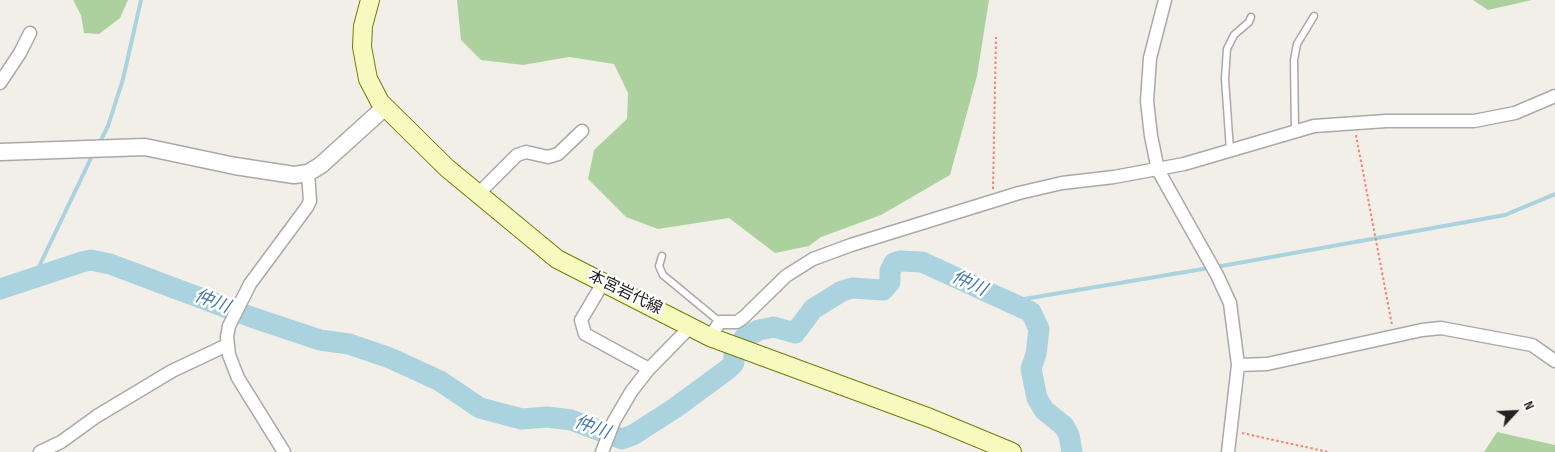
<!DOCTYPE html>
<html>
<head>
<meta charset="utf-8">
<style>
	body { margin:0 }
	#map { position:relative; width:1555px; height:452px; overflow:hidden; background:#f2efe9; font-family:"Sofia Sans Condensed",sans-serif }
	canvas { display:block }
	.north { position:absolute; left:1490px; top:387px; width:50px; height:50px; -webkit-text-stroke:4px #fff; paint-order:stroke; rotate:65deg; font-size:14px; font-weight:700; line-height:20px; text-align:center; color:#222 }
	.north::after { content:''; display:block; margin:auto; width:18px; height:22px; background:#222; clip-path:polygon(50% 0,100% 100%,50% 72%,0 100%) }
</style>
</head>
<body>
<div id="map">
<canvas width="1555" height="452"></canvas>
<div class="north">N</div>
</div>
<script>
const g = document.querySelector('canvas').getContext('2d');
g.lineJoin = 'round';
function fill(path, color) {
  g.fillStyle = color;
  g.fill(path, 'evenodd');
}
function shape(rows) {
  const path = new Path2D();
  for (const r of rows) {
    path.moveTo(r[0], r[1]);
    for (let i = 2; i < r.length; i += 2) path.lineTo(r[i], r[i + 1]);
  }
  return path;
}
function trace(path, color, width, dash) {
  g.strokeStyle = color;
  g.lineWidth = width;
  g.lineCap = dash ? 'butt' : 'round';
  g.setLineDash(dash || []);
  g.stroke(path);
}
function write(font, color, halo, rows, align = 'center') {
  g.font = font + ' "Sofia Sans Condensed","Noto Sans JP",sans-serif';
  g.lineWidth = 5;
  g.setLineDash([]);
  g.textBaseline = 'middle';
  g.strokeStyle = halo;
  g.fillStyle = color;
  for (const [text, x, y, turn = 0] of rows) {
    g.save();
    g.translate(x, y);
    g.rotate((+turn || 0) * Math.PI / 180);
    g.textAlign = isNaN(turn) ? turn : align;
    if (halo) g.strokeText(text, 0, 0);
    g.fillText(text, 0, 0);
    g.restore();
  }
}
fill(shape([
	[73,0,128,0,120,18,99,34,84,33,81,15],
	[457,0,989,0,977,76,950,175,881,215,821,237,809,246,775,253,729,218,658,229,626,217,588,179,594,150,627,119,628,93,614,64,569,57,523,65,481,60,461,40],
	[1473,0,1532,0,1488,10],
	[1497,432,1555,445,1555,452,1484,452]
]), '#add19e');
trace(shape([
	[99,144,108,126,123,79,141,0],
	[1216,267,1505,215,1555,194],
	[34,277,93,154],
	[1031,312,1018,300,1209,268]
]), '#aad3df', 4);
trace(shape([
	[0,289,82,262,91,260,110,264,254,318,320,340,349,344,390,358,440,381,480,408,522,419,547,417,571,420,622,439,633,435,675,408,728,369,734,363,734,353,745,337,759,330,774,327,795,333,813,309,842,291,852,288,883,290,890,282,890,271,894,263,900,261,922,262,1031,312,1039,329,1036,354,1031,369,1037,398,1044,410,1064,426,1069,435,1072,452]
]), '#aad3df', 21);
const service = shape([
	[1295,131,1294,60,1297,44,1314,16],
	[1230,150,1225,79,1227,49,1234,35,1249,22,1251,17],
	[662,256,659,266,663,275,720,322]
]);
const minor = shape([
	[1165,0,1150,58,1147,101,1151,136,1158,170,1217,275,1230,303,1238,365,1228,452],
	[0,83,20,53,30,33],
	[478,194,517,155,526,152,548,157,558,154,582,131],
	[603,283,581,320,585,334,649,369],
	[710,337,720,322,737,322,744,317,786,276,813,259,851,245,1019,193,1062,183,1114,177,1184,164,1314,126,1386,121,1474,121,1515,113,1555,96],
	[1238,365,1267,364,1422,330,1441,328,1532,345,1555,361],
	[40,452,61,442,97,416,172,371,227,345],
	[284,452,238,378,229,355,227,337,229,326,250,284,307,207,310,201,308,173],
	[602,452,614,421,631,392,648,370,691,326]
]);
const tertiary = shape([
	[0,152,145,147,235,166,294,175,308,173,321,165,384,108]
]);
const secondary = shape([
	[370,0,363,26,362,47,368,79,380,102,447,168,557,259,710,337,930,418,1012,452]
]);
trace(service, '#a9a9a9', 9);
trace(minor, '#a9a9a9', 15);
trace(tertiary, '#a9a9a9', 19);
trace(secondary, '#707d05', 20);
trace(shape([
	[1356,135,1392,325],
	[993,189,996,37],
	[1242,433,1328,452]
]), '#fa8072', 2, [2.5, 2.5]);
trace(service, '#fff', 6);
trace(minor, '#fff', 12);
trace(tertiary, '#fff', 16);
trace(secondary, '#f7fabf', 18);
write('16px', '#222', '#fff', [
	["本宮岩代線",625,293,26]
]);
write('italic 18px', '#4a7aab', '#fff', [
	["仲川",969,284,25],
	["仲川",212,302,21],
	["仲川",592,428,20]
]);
</script>
</body>
</html>
